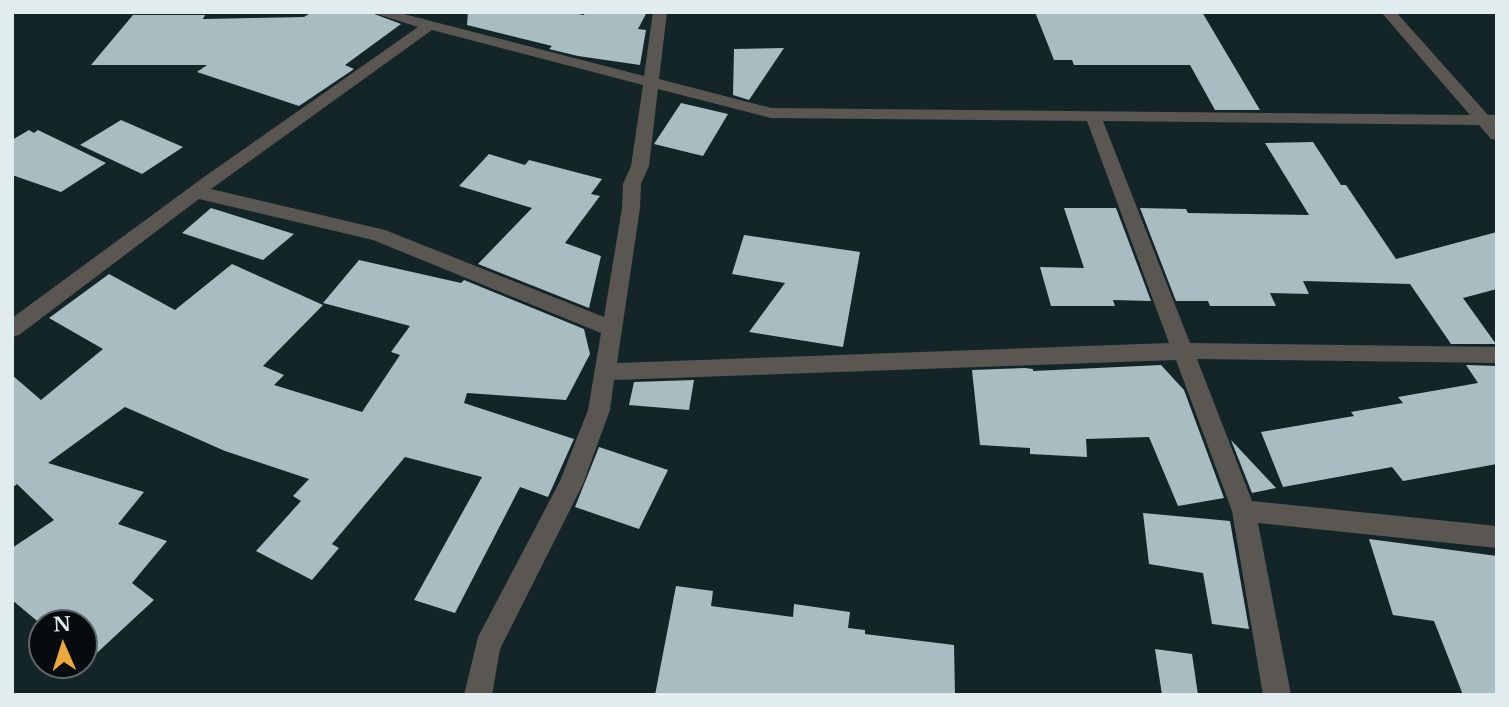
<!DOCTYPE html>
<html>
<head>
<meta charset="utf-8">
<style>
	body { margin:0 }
	#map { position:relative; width:1509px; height:707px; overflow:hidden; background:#142528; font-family:"Libre Baskerville",serif }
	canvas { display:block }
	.frame { position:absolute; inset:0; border:14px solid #e1ecee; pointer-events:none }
	.north { position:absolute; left:28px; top:609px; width:70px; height:70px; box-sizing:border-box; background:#060c0e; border:2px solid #5e6668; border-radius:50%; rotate:357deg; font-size:19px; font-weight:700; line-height:28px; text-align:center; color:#e1ecee }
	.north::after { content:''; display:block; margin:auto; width:24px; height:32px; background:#eca93a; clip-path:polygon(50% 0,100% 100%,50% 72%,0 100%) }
</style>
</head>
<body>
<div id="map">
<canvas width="1509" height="707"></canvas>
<div class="frame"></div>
<div class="north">N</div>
</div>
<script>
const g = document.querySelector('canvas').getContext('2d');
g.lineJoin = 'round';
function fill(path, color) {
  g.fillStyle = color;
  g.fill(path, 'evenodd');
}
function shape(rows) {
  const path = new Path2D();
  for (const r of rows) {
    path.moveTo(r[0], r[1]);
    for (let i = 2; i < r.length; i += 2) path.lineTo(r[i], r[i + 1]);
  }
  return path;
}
fill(shape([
	[312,12,369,12,401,24,345,65,354,69,299,106,197,72,207,65,91,65,133,15,205,15,203,19,304,17],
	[468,12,567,12,584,15,585,12,647,12,638,29,646,30,640,65,578,56,549,49,552,46,467,25],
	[1035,12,1202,12,1260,110,1215,110,1190,65,1074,65,1072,60,1054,60],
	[784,48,749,100,733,95,734,49],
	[681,103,728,114,703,156,654,144],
	[121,120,183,147,142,174,80,145],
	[29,130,34,133,38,130,106,163,61,192,12,175,12,140],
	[1313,142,1341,185,1346,185,1396,259,1497,232,1497,289,1463,298,1496,344,1451,344,1410,284,1303,281,1309,294,1270,293,1276,306,1210,306,1208,301,1176,301,1140,208,1186,209,1188,213,1309,215,1265,143],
	[489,154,525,165,529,160,602,179,591,194,600,196,565,243,601,256,589,308,478,264,532,208,459,186],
	[211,208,294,234,263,260,182,233],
	[1064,208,1116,208,1151,301,1113,300,1115,306,1051,306,1040,267,1084,268],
	[744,235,860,252,843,347,749,332,785,283,732,274],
	[359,260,461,283,464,280,584,329,590,354,566,400,467,393,464,403,574,439,548,497,520,487,455,613,414,600,482,477,405,457,332,544,339,548,312,580,256,551,301,501,293,496,309,479,225,451,125,407,48,463,144,492,118,524,167,541,132,583,154,600,86,663,84,661,84,623,42,623,42,625,12,600,12,548,54,520,17,484,12,488,12,375,41,400,103,349,49,318,109,274,175,310,232,264,323,305,263,366,284,375,274,385,362,412,400,355,391,352,410,326,323,303],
	[1161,365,1184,390,1224,498,1178,506,1149,437,1086,439,1087,457,1030,454,1030,448,980,445,972,370,1025,368,1033,369,1033,371],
	[1466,365,1497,366,1497,464,1403,481,1392,467,1283,487,1261,432,1354,416,1351,412,1403,403,1398,397,1478,383],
	[694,380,689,410,629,405,634,382],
	[1231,440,1276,488,1252,493],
	[599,447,668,470,639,529,575,507],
	[1143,513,1230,521,1249,629,1212,624,1203,573,1149,564],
	[1369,539,1497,556,1497,695,1463,695,1434,621,1393,615],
	[676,586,713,591,711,606,793,617,794,604,850,612,848,628,865,630,865,634,954,645,955,695,655,695],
	[1155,649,1192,654,1198,695,1162,695]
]), '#a8bcc1');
fill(shape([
	[371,12,396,12,644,76,653,12,667,12,659,79,771,108,1470,115,1381,12,1396,12,1488,115,1497,115,1497,140,1491,139,1479,125,1103,121,1190,343,1497,347,1497,363,1197,359,1252,501,1497,526,1497,548,1258,523,1291,695,1263,695,1232,511,1176,360,614,380,610,410,583,484,500,649,492,695,464,695,478,637,560,481,588,410,601,333,373,240,199,199,19,335,12,337,12,318,204,177,418,27,371,12],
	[432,30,643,85,631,166,623,184,622,208,604,317,385,230,211,189,432,30],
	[658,89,771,118,1087,121,1169,343,617,363,640,208,641,184,649,166,658,89]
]), '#5a5651');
</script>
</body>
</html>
